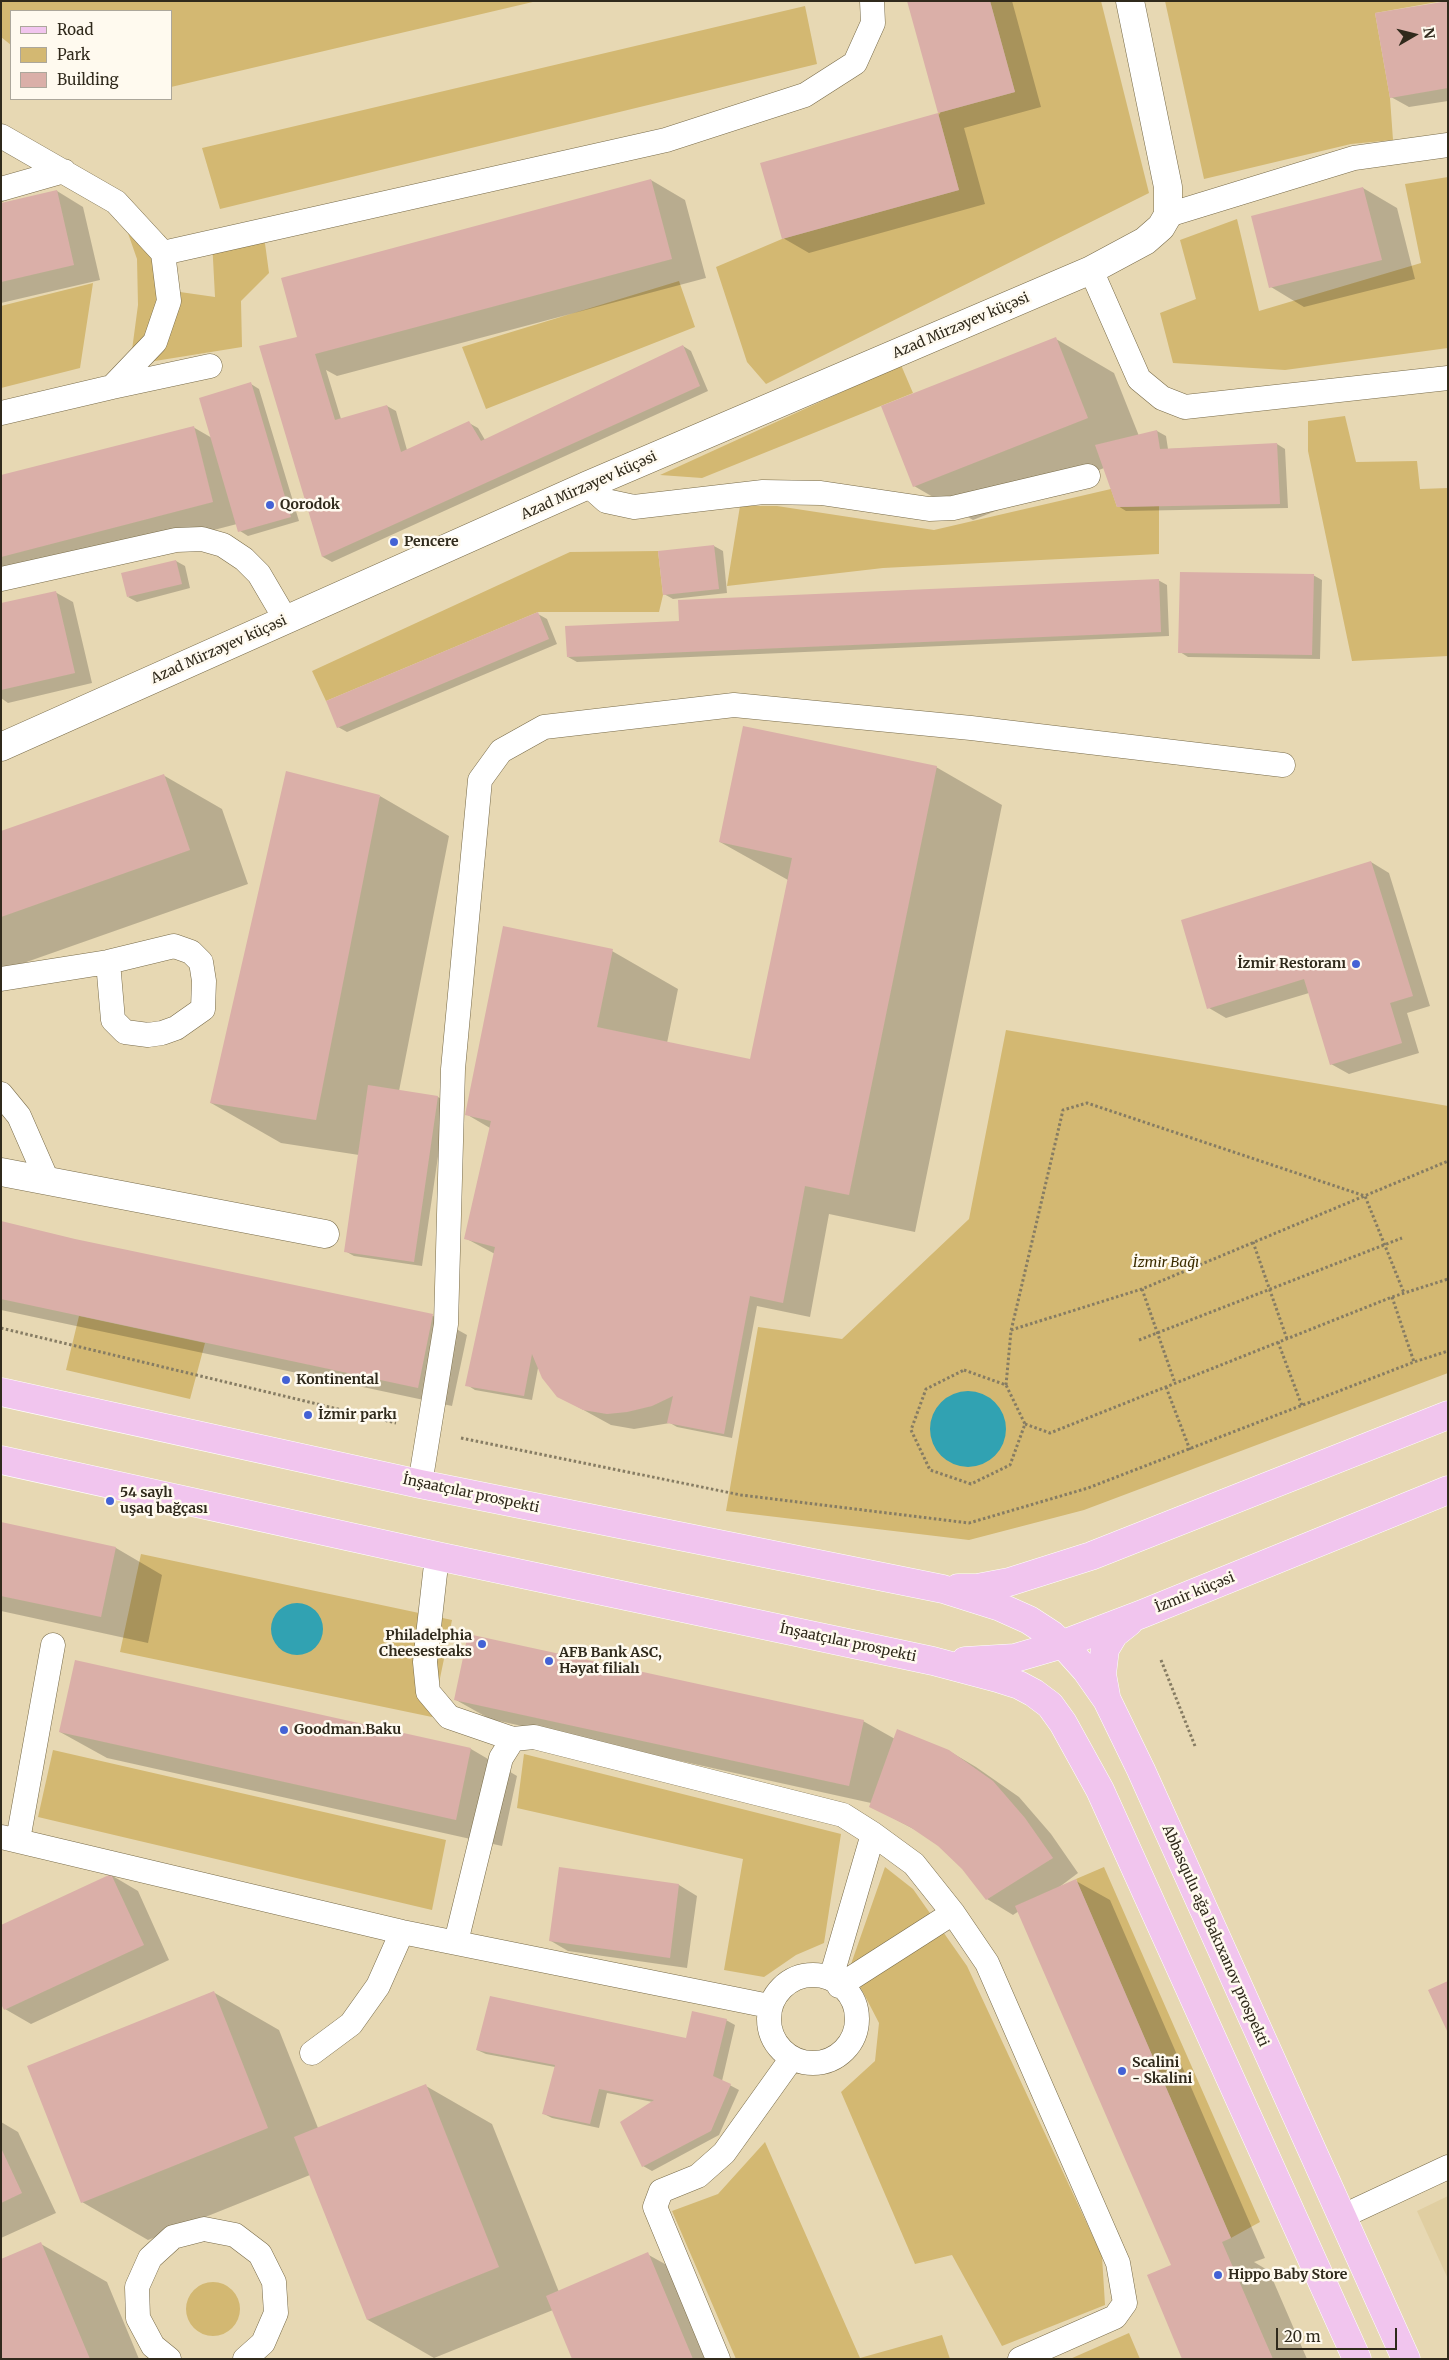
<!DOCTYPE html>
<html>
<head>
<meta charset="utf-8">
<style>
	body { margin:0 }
	#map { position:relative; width:1449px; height:2360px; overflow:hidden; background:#e7d8b3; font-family:Merriweather,serif }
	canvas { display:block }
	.frame { position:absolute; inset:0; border:2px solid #302a1c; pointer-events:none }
	.legend { position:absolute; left:10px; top:10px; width:162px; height:90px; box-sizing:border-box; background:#fffaef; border:1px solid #aca79b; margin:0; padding:6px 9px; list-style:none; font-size:15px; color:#302a1c }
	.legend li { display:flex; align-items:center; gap:10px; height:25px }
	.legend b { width:25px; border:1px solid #aca79b }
	.north { position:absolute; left:1389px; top:10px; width:50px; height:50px; -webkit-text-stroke:4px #fffaef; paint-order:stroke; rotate:82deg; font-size:14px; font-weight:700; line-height:20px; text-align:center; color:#302a1c }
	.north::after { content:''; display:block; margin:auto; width:18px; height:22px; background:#302a1c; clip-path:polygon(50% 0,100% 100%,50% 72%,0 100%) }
	.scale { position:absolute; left:1276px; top:2328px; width:121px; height:22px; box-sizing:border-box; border:2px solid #302a1c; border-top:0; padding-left:6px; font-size:15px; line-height:18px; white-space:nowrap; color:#302a1c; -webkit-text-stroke:4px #fffaef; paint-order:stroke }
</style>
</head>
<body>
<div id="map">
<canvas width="1449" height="2360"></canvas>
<div class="frame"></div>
<ul class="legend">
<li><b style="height:6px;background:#f1c5ee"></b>Road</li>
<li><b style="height:14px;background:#d3b872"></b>Park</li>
<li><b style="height:14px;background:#daafa8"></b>Building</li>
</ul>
<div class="north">N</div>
<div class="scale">20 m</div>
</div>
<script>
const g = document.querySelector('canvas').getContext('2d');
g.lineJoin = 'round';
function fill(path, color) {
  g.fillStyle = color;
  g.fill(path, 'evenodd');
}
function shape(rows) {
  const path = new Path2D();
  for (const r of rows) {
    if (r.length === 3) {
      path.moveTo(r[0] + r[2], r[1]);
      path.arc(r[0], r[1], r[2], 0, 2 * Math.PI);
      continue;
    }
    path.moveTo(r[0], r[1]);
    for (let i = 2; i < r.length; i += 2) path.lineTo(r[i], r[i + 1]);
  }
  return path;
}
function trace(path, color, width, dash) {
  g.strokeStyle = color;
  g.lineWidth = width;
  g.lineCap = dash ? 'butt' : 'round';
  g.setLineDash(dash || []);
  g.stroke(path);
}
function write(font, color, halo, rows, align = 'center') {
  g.font = font + ' Merriweather,serif';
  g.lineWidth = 5;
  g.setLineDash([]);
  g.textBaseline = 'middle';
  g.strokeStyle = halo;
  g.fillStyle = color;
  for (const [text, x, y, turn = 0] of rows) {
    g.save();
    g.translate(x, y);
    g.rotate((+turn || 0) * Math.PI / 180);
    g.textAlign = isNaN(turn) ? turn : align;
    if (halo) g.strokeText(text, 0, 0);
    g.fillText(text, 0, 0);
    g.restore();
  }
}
fill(shape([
	[1448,2196,1448,2279,1417,2211]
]), '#e0cea1');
fill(shape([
	[1,1,537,1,171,87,171,11,11,11,11,45,1,37],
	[990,1,1101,1,1149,193,766,384,747,362,716,267,782,239,959,190,938,113,1015,92],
	[1165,1,1443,1,1375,13,1390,98,1393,140,1351,144,1204,179],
	[805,6,817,64,220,209,202,148],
	[1448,177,1448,348,1285,370,1173,363,1160,313,1196,299,1180,240,1237,219,1259,311,1421,263,1405,184],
	[122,216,165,236,173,291,215,297,212,240,264,236,269,273,241,301,242,347,130,365,138,305,137,259],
	[679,281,695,327,486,409,462,347],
	[93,283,80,368,1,388,1,306],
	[901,365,913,393,702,478,660,475],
	[1345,416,1356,462,1417,461,1420,489,1448,488,1448,656,1352,661,1308,451,1308,421],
	[1111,489,1117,507,1159,506,1159,554,883,568,727,586,740,506,777,506,934,530],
	[658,551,663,595,659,612,538,612,326,701,312,671,570,552],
	[1006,1030,1448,1106,1448,1373,1084,1510,969,1540,726,1511,758,1327,842,1339,969,1219],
	[79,1316,205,1343,190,1399,66,1370],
	[141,1554,452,1620,432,1717,120,1652],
	[53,1750,446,1840,432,1910,38,1817],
	[524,1754,841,1834,824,1943,796,1955,764,1977,724,1970,743,1859,517,1808],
	[885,1867,913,1889,967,1966,1102,2256,1105,2305,1002,2346,952,2255,915,2264,841,2092,875,2061,879,2023,850,1967],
	[1104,1867,1260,2222,1231,2238,1076,1879],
	[765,2142,860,2358,942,2335,950,2359,736,2359,672,2211,718,2194],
	[213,2309,27],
	[1129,2333,1140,2359,1070,2359]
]), '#d3b872');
fill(shape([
	[968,1429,38],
	[297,1629,26]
]), '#31a2b2');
fill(shape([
	[908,1,1012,1,1041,107,964,128,985,204,809,253,783,238,762,163,940,114],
	[1448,2,1448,101,1409,107,1391,97],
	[651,180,685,200,706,278,337,376,326,370,341,419,387,406,396,411,407,450,469,423,478,428,485,440,683,346,691,351,708,391,332,562,323,557,261,347,297,338],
	[1363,188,1397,208,1415,279,1304,307,1271,287],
	[57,191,83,207,100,280,1,303,1,205],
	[1056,339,1114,373,1139,436,1157,431,1166,436,1168,449,1277,444,1285,449,1288,508,1126,511,1118,506,1104,468,973,520,914,486],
	[251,384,259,389,299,521,248,536,240,531,237,524,1,585,1,477,193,427,212,438],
	[714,546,723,551,727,593,673,599,664,594,660,552],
	[176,561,185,566,190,588,137,602,128,597],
	[1313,575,1322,580,1320,659,1188,657,1180,652],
	[1158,580,1167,585,1169,636,577,662,568,657,680,622],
	[55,592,73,602,92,683,8,703,1,698,1,605],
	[538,614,547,619,557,644,347,732,338,727],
	[936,767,1002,805,915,1232,829,1214,810,1317,757,1306,732,1438,677,1427,670,1423,634,1429,611,1425,558,1396,538,1368,532,1400,475,1390,467,1385,495,1254,465,1238,490,1128,466,1114,612,951,678,989,667,1043,751,1060,788,880,720,842],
	[163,775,222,809,248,884,1,971,1,832],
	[380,796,449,836,399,1091,438,1097,446,1102,422,1266,354,1256,345,1251,359,1155,281,1143,211,1103],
	[1371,862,1389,873,1430,1006,1407,1013,1419,1053,1349,1074,1331,1064,1309,993,1226,1018,1209,1008],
	[1,1222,75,1240,433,1316,467,1335,452,1406,1,1310],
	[1,1523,116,1548,162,1575,148,1643,1,1611],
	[76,1661,471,1749,517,1776,502,1846,107,1758,60,1732],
	[456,1700,863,1721,895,1739,949,1751,976,1767,1019,1797,1051,1834,1078,1873,1054,1891,1076,1881,1110,1900,1265,2258,1254,2262,1269,2271,1307,2359,1183,2359,1174,2265,1019,1911,1013,1915,987,1899,963,1869,939,1845,923,1834,870,1806,871,1803,490,1719],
	[560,1869,679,1885,697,1896,687,1968,568,1951,551,1941],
	[111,1875,138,1891,169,1960,31,2024,5,2009],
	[213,1992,279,2030,318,2128,426,2086,492,2124,559,2292,647,2254,681,2273,718,2359,574,2359,553,2310,434,2358,368,2320,310,2175,148,2240,82,2202],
	[726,2020,735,2025,722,2081,739,2090,719,2135,652,2171,643,2166,653,2102,607,2093,599,2128,552,2118,544,2114,555,2067,486,2054,477,2050,686,2040],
	[1,2122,18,2132,56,2213,1,2238],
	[41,2244,107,2282,139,2359,1,2359]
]), '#0003');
fill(shape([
	[907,1,990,1,1015,92,938,113,959,190,782,239,760,163,938,113],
	[1448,1,1448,88,1390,98,1375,13],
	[651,179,672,259,315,354,335,420,387,405,401,452,469,421,481,441,683,345,700,386,322,557,259,346,297,337,281,278],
	[1363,187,1382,260,1269,288,1251,216],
	[57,190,74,265,1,282,1,203],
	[1056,337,1088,418,913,487,881,406],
	[251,382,291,517,238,532,199,398],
	[194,426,213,502,1,557,1,475],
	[1157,430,1160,449,1277,443,1280,504,1117,507,1095,445],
	[714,545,719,589,663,595,658,551],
	[176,560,182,584,127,597,121,573],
	[1180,572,1314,574,1312,655,1178,653],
	[1159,579,1161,632,567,657,565,626,679,621,678,600],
	[56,591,75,673,1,690,1,603],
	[538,612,549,639,337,728,326,701],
	[743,726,937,766,849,1195,805,1186,783,1303,750,1296,724,1434,667,1423,673,1396,652,1406,627,1412,607,1414,583,1410,557,1397,542,1378,532,1354,524,1396,465,1386,495,1247,464,1239,491,1121,465,1115,503,926,613,949,597,1027,750,1059,792,858,719,842],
	[286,771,380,795,316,1120,210,1103],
	[164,774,190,850,1,917,1,831],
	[1371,861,1413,996,1390,1003,1402,1043,1330,1065,1304,979,1207,1009,1181,920],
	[368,1085,438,1096,414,1262,344,1252],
	[1,1221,75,1239,433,1314,418,1388,1,1299],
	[1,1522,116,1547,101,1617,1,1596],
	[468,1634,864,1720,849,1786,454,1700],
	[75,1660,471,1748,456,1820,59,1732],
	[897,1729,949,1750,993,1781,1025,1818,1053,1858,986,1900,962,1869,938,1846,910,1827,869,1807],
	[559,1867,679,1884,670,1958,549,1941],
	[111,1874,144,1945,4,2010,1,2004,1,1925],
	[1076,1879,1231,2238,1222,2242,1273,2359,1182,2359,1147,2275,1171,2265,1015,1906],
	[1448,1981,1448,2033,1428,1990],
	[214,1991,268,2128,81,2203,27,2066],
	[490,1996,686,2038,692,2011,727,2019,713,2076,731,2084,711,2131,642,2167,620,2122,654,2100,599,2089,590,2124,542,2114,555,2065,476,2050],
	[426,2084,499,2267,367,2320,294,2137],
	[1,2148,22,2193,1,2203],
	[41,2242,90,2359,1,2359,1,2259],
	[648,2252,693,2359,572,2359,546,2296]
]), '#daafa8');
const lane = shape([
	[1,136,116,202,163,253,169,301,155,342,112,387,1,413],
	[1,189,64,171],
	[1168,215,1354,158,1448,145],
	[163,253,666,140,805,95,855,63,873,23,872,1],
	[1091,270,1139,379,1162,398,1185,407,1448,378],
	[112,387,210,366],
	[588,485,606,501,634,507,763,492,821,493,929,509,953,508,1088,476],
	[1,579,176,540,202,539,223,545,244,559,259,574,286,620],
	[1,979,108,962,174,946,191,952,201,962,204,981,203,1009,176,1028,162,1033,148,1035,125,1032,113,1020,108,962],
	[1,1094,19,1116,47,1180],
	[420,1484,446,1324,453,1069,480,780,501,751,544,727,734,705,971,728,1283,765],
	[437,1556,425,1662,428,1692,449,1717,513,1739],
	[1,1837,402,1932,769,2006],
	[18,1840,53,1645],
	[456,1942,501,1758,513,1739,534,1737,843,1815,873,1834,914,1864,953,1913,987,1963,1118,2263,1125,2303,1115,2317,1020,2359],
	[813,2019,44],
	[831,1978,873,1834],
	[839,1986,953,1913],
	[312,2053,351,2024,378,1986,402,1932],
	[1341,2217,1448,2167],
	[169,2359,153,2346,138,2318,137,2287,150,2258,173,2237,204,2229,235,2235,260,2254,274,2282,276,2313,263,2343,245,2359],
	[718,2359,655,2207,661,2191,698,2176,724,2153,792,2058]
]);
const street = shape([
	[1,747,588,485,1091,270,1145,241,1161,227,1168,215,1168,187,1130,1],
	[1,1172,325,1234]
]);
const primary = shape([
	[1,1392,420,1484,943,1589,1000,1607,1029,1620,1052,1635,1068,1650,1086,1670,1107,1700,1141,1770,1406,2359],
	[1,1460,437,1556,933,1661,997,1678,1019,1685,1034,1693,1050,1705,1063,1723,1100,1790,1357,2359],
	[958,1588,977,1588,1009,1582,1091,1556,1448,1415],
	[965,1661,1015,1658,1063,1644,1142,1614,1448,1490],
	[1106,1696,1102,1674,1105,1649,1114,1634,1129,1622]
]);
trace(lane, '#786b49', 25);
trace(street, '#786b49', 29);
trace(primary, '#fff', 29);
trace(shape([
	[1253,1242,1287,1339],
	[1142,1289,1175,1383],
	[1392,1297,1414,1362],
	[1,1328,396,1423],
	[1011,1330,1142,1289,1448,1161],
	[1139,1340,1402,1238],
	[1278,1342,1302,1406],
	[964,1370,1006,1385,1025,1424,1010,1465,971,1484,930,1470,911,1430,926,1389,964,1370],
	[1006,1385,1011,1331,1063,1110,1087,1103,1365,1196,1404,1293],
	[1166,1387,1190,1450],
	[1025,1424,1050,1433,1392,1297,1448,1279],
	[461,1438,741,1495,969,1523,1088,1488,1414,1362,1448,1351],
	[1161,1660,1195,1746]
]), '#867c63', 3, [2.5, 2.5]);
trace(lane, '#fff', 24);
trace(street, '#fff', 28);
trace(primary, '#f1c5ee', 28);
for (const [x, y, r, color] of [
	[270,505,5,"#4462d5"],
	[394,542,5,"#4462d5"],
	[1356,964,5,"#4462d5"],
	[286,1380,5,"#4462d5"],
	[308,1415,5,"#4462d5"],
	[110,1501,5,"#4462d5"],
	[482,1644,5,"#4462d5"],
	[549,1661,5,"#4462d5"],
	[284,1730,5,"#4462d5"],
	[1122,2071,5,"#4462d5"],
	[1218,2275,5,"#4462d5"]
]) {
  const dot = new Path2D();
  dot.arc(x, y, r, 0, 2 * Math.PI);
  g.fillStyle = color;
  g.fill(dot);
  trace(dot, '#fffaef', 2);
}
write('14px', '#302a1c', '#fffaef', [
	["Azad Mirzəyev küçəsi",961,326,-23],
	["Azad Mirzəyev küçəsi",589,486,-24],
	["Azad Mirzəyev küçəsi",219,650,-24],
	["İnşaatçılar prospekti",471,1494,12],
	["İzmir küçəsi",1195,1593,-22],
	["İnşaatçılar prospekti",848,1643,12],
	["Abbasqulu ağa Bakıxanov prospekti",1215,1936,66]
]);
write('bold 14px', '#302a1c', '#fffaef', [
	["Qorodok",280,505],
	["Pencere",404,542],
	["İzmir Restoranı",1346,964,"right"],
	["Kontinental",296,1380],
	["İzmir parkı",318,1415],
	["54 saylı",120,1493],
	["uşaq bağçası",120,1509],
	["Philadelphia",472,1636,"right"],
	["Cheesesteaks",472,1652,"right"],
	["AFB Bank ASC,",559,1653],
	["Həyat filialı",559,1669],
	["Goodman.Baku",294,1730],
	["Scalini",1132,2063],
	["- Skalini",1132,2079],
	["Hippo Baby Store",1228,2275]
], 'left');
write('italic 14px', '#3b2c00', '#fffaef', [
	["İzmir Bağı",1166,1263]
]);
</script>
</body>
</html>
